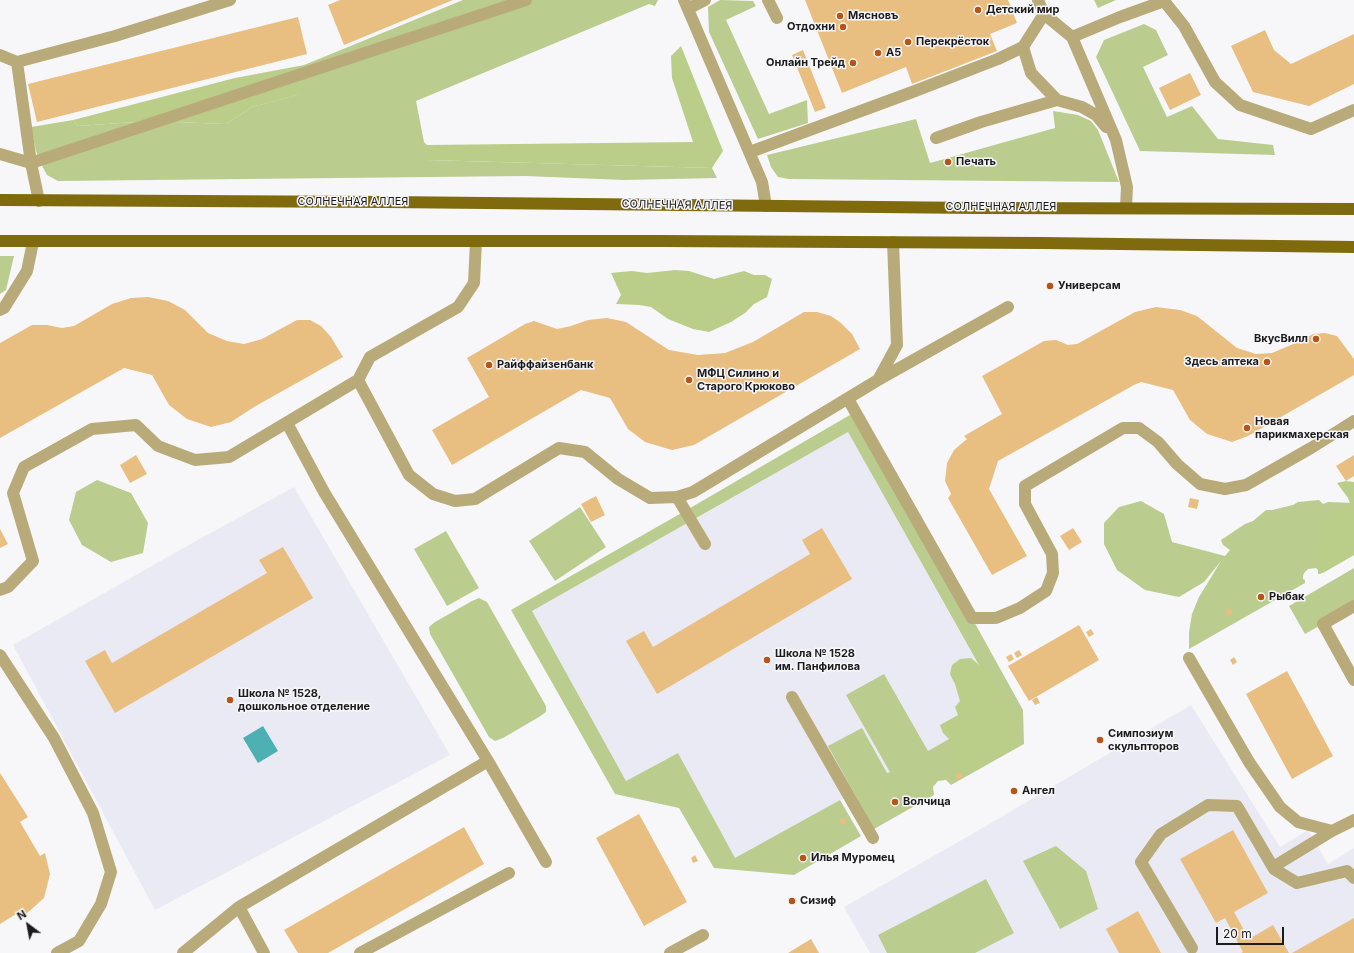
<!DOCTYPE html>
<html>
<head>
<meta charset="utf-8">
<style>
	body { margin:0 }
	#map { position:relative; width:1354px; height:953px; overflow:hidden; background:#f7f7fa; font-family:Inter,sans-serif }
	canvas { display:block }
	.north { position:absolute; left:8px; top:905px; width:40px; height:40px; -webkit-text-stroke:3px #f7f7fa; paint-order:stroke; rotate:328deg; font-size:11px; font-weight:700; line-height:16px; text-align:center; color:#1c1b1d }
	.north::after { content:''; display:block; margin:auto; width:14px; height:18px; background:#1c1b1d; clip-path:polygon(50% 0,100% 100%,50% 72%,0 100%) }
	.scale { position:absolute; left:1216px; top:927px; width:68px; height:18px; box-sizing:border-box; border:2px solid #1c1b1d; border-top:0; padding-left:5px; font-size:12px; line-height:14px; white-space:nowrap; color:#1c1b1d; -webkit-text-stroke:3px #f7f7fa; paint-order:stroke }
</style>
</head>
<body>
<div id="map">
<canvas width="1354" height="953"></canvas>
<div class="north">N</div>
<div class="scale">20 m</div>
</div>
<script>
const g = document.querySelector('canvas').getContext('2d');
g.lineJoin = 'round';
function fill(path, color) {
  g.fillStyle = color;
  g.fill(path, 'evenodd');
}
function shape(rows) {
  const path = new Path2D();
  for (const r of rows) {
    path.moveTo(r[0], r[1]);
    for (let i = 2; i < r.length; i += 2) path.lineTo(r[i], r[i + 1]);
  }
  return path;
}
function trace(path, color, width, dash) {
  g.strokeStyle = color;
  g.lineWidth = width;
  g.lineCap = dash ? 'butt' : 'round';
  g.setLineDash(dash || []);
  g.stroke(path);
}
function write(font, color, halo, rows, align = 'center') {
  g.font = font + ' Inter,sans-serif';
  g.lineWidth = 3;
  g.setLineDash([]);
  g.textBaseline = 'middle';
  g.strokeStyle = halo;
  g.fillStyle = color;
  for (const [text, x, y, turn = 0] of rows) {
    g.save();
    g.translate(x, y);
    g.rotate((+turn || 0) * Math.PI / 180);
    g.textAlign = isNaN(turn) ? turn : align;
    if (halo) g.strokeText(text, 0, 0);
    g.fillText(text, 0, 0);
    g.restore();
  }
}
fill(shape([
	[848,432,1003,709,735,859,678,753,626,781,532,611],
	[294,487,450,755,155,910,13,645,178,551],
	[1191,705,1280,847,1308,830,1328,864,1354,848,1354,953,870,953,844,907,979,830]
]), '#eaeaf4');
fill(shape([
	[463,0,658,0,655,6,649,4,416,101,424,142,427,145,427,160,712,168,717,178,624,180,525,176,58,181,47,175,41,164,36,151,31,127,73,120,78,126,150,121,226,124,252,107,300,94,304,65],
	[720,0,753,1,756,6,726,20,769,114,807,100,808,123,758,139,709,32,708,7],
	[1094,0,1116,0,1098,8],
	[1144,24,1156,30,1168,55,1143,67,1167,117,1192,106,1218,139,1273,145,1275,155,1140,151,1096,57,1104,40],
	[1053,111,1078,115,1091,121,1098,130,1119,182,789,179,778,177,771,167,767,155,916,119,930,163,1055,128],
	[0,256,14,256,6,290,0,294],
	[855,412,972,618,1023,710,1024,744,951,785,946,780,938,781,933,787,934,795,874,829,828,746,862,728,887,773,890,772,846,695,884,674,928,751,1003,708,848,432,532,611,626,781,678,753,735,858,840,800,861,836,794,875,714,868,679,808,615,794,511,610,685,511],
	[97,480,131,493,148,523,143,553,111,562,82,545,69,520,76,492],
	[1319,500,1323,504,1328,502,1354,503,1354,555,1320,574,1318,574,1318,570,1316,568,1308,569,1304,573,1303,576,1303,579,1305,580,1305,583,1189,649,1189,632,1192,614,1199,597,1221,561,1204,582,1179,597,1145,590,1117,570,1104,544,1104,523,1119,507,1141,501,1164,514,1172,542,1225,556,1230,550,1223,545,1221,540,1245,524,1253,521,1266,510,1272,510,1293,505,1298,502],
	[580,507,606,547,555,581,529,541],
	[446,531,479,588,447,606,414,549],
	[1354,568,1354,606,1305,634,1289,606],
	[479,598,487,602,546,706,546,712,539,717,503,738,495,741,489,737,430,634,429,627,435,622,472,601],
	[1056,846,1086,871,1098,909,1060,929,1023,861],
	[986,879,1014,933,975,953,887,953,878,935]
]), '#bbcc8f');
fill(shape([
	[681,46,723,151,712,168,427,160,427,145,693,142,672,78,671,56],
	[304,65,301,94,252,107,226,124,150,121,78,126,73,120,235,78],
	[675,270,689,271,714,279,744,271,754,275,765,275,772,279,767,297,754,304,745,313,731,322,709,332,693,329,668,319,651,307,639,305,616,304,621,295,611,273,632,271,647,273],
	[1346,481,1354,482,1354,555,1323,573,1315,566,1315,556,1321,539,1320,525,1333,513,1351,506,1348,498,1337,483],
	[971,658,992,676,1007,695,1019,720,1017,745,1009,751,982,765,977,770,973,771,970,770,966,771,966,775,963,770,956,774,950,767,955,761,951,758,949,748,951,741,943,733,940,725,958,715,955,707,960,701,955,684,950,674,952,665,960,659]
]), '#bace89');
fill(shape([
	[263,726,278,751,258,763,243,738]
]), '#4db1b3');
fill(shape([
	[340,0,453,0,344,45,328,5],
	[805,0,1008,0,1017,23,990,34,997,51,956,67,912,84,906,67,842,93],
	[298,17,307,54,37,122,28,84],
	[1265,30,1274,50,1291,64,1354,34,1354,84,1309,106,1253,92,1231,46],
	[803,50,826,108,815,112,792,55],
	[1190,73,1201,95,1170,110,1159,88],
	[148,297,168,301,185,310,208,333,227,341,244,344,262,339,297,320,310,320,321,326,331,337,343,357,254,407,231,422,211,427,187,419,169,405,152,375,124,368,0,438,0,343,32,325,47,325,62,328,74,326,112,304,131,298],
	[1156,307,1180,310,1197,316,1237,348,1256,354,1272,353,1298,342,1313,334,1325,333,1337,336,1354,359,1354,375,1248,436,1232,442,1207,434,1190,420,1173,390,1141,382,1134,385,998,461,989,489,1027,556,992,575,948,498,951,494,945,481,947,463,954,450,967,439,964,436,1002,414,982,376,1044,341,1056,340,1068,345,1077,344,1135,312],
	[804,312,817,312,831,316,841,323,852,334,860,349,694,445,672,450,645,442,628,429,610,398,581,390,452,465,432,430,489,397,467,358,525,324,534,321,557,329,571,326,588,320,607,318,626,322,669,350,698,355,725,353,753,342],
	[136,455,147,474,130,483,120,465],
	[1354,455,1354,476,1346,481,1336,466],
	[596,496,605,515,591,522,581,504],
	[1190,498,1199,500,1197,509,1188,507],
	[822,528,852,579,657,694,626,641,644,631,653,647,810,554,802,540],
	[1073,528,1082,542,1069,550,1060,536],
	[0,529,8,544,0,548],
	[283,547,313,598,115,713,85,661,105,650,112,663,267,573,259,560],
	[1230,608,1233,613,1228,616,1225,611],
	[1079,625,1099,660,1029,701,1008,666],
	[1091,629,1094,634,1089,637,1086,632],
	[1019,650,1022,655,1017,658,1014,653],
	[1011,654,1014,659,1009,662,1006,657],
	[1234,657,1237,662,1233,665,1230,660],
	[1287,671,1333,756,1292,779,1246,694],
	[1037,697,1040,703,1035,705,1032,700],
	[960,772,963,777,958,780,955,775],
	[0,773,28,817,20,822,40,856,45,853,50,874,44,898,24,916,21,911,0,924],
	[639,814,687,902,644,926,596,838],
	[844,818,847,823,842,825,839,820],
	[464,827,484,864,328,953,298,953,284,930],
	[1233,830,1268,893,1234,912,1249,939,1273,925,1289,953,1241,953,1243,952,1225,918,1216,923,1180,859],
	[695,855,698,861,693,863,691,858],
	[1138,911,1161,953,1119,953,1106,929],
	[1354,918,1354,953,1292,953],
	[811,939,819,953,788,953]
]), '#e9be81');
trace(shape([
	[684,0,762,182,766,206],
	[768,0,777,18],
	[1038,0,1044,14,1072,37,1116,140,1127,187,1126,208],
	[688,9,705,0],
	[1072,37,1120,17,1164,1,1184,26,1215,82,1240,105,1311,129,1354,110],
	[1023,47,1031,73,1057,100],
	[0,55,17,62,115,36,230,0],
	[17,62,31,163,39,201],
	[936,138,981,122,1057,100,1082,107,1096,115,1106,127],
	[750,152,915,91,998,59,1023,47,1044,14],
	[0,154,31,163,526,0],
	[0,310,4,308,27,271,33,242],
	[358,380,409,475,433,494,455,501,475,499,559,448,585,452,618,479,650,498,677,497,693,492,878,380,1008,307],
	[878,380,897,345,893,242],
	[848,399,972,618,996,618,1020,608,1046,591,1053,573,1052,554,1025,504,1025,486,1123,428,1139,428,1158,442,1177,464,1200,484,1225,489,1246,485,1311,448,1354,421],
	[287,423,324,492,488,761,546,862],
	[677,497,705,544],
	[0,590,8,587,33,561,13,493,24,467,92,429,136,425,158,446,195,460,229,457,358,380,370,357,458,307,474,283,476,241],
	[1354,606,1323,624,1354,680],
	[0,655,54,738,93,813,111,872,101,904,79,941,57,953],
	[1189,658,1249,762,1280,807,1298,822,1332,831,1354,820],
	[792,697,873,838],
	[1273,867,1332,831],
	[1192,948,1141,862,1161,834,1208,805,1237,806,1274,869,1297,883,1347,871,1354,878],
	[183,953,239,907],
	[264,953,239,907,488,761],
	[360,953,509,873],
	[670,953,703,935]
]), '#b9ab79', 12);
trace(shape([
	[0,200,387,202,977,208,1354,209],
	[0,241,659,241,1042,243,1354,247]
]), '#7f6a0e', 12);
for (const [x, y, r, color] of [
	[978,10,4,"#b75517"],
	[840,16,4,"#b75517"],
	[843,27,4,"#b75517"],
	[908,42,4,"#b75517"],
	[878,53,4,"#b75517"],
	[853,63,4,"#b75517"],
	[948,162,4,"#b75517"],
	[1050,286,4,"#b75517"],
	[1316,339,4,"#b75517"],
	[1267,362,4,"#b75517"],
	[489,365,4,"#b75517"],
	[689,380,4,"#b75517"],
	[1247,428,4,"#b75517"],
	[1261,597,4,"#b75517"],
	[767,660,4,"#b75517"],
	[230,700,4,"#b75517"],
	[1100,740,4,"#b75517"],
	[1014,791,4,"#b75517"],
	[895,802,4,"#b75517"],
	[803,858,4,"#b75517"],
	[792,901,4,"#b75517"]
]) {
  const dot = new Path2D();
  dot.arc(x, y, r, 0, 2 * Math.PI);
  g.fillStyle = color;
  g.fill(dot);
  trace(dot, '#f7f7fa', 1.5);
}
write('bold 11px', '#1c1b1d', '#f7f7fa', [
	["Детский мир",986,10],
	["Мясновъ",848,16],
	["Отдохни",835,27,"right"],
	["Перекрёсток",916,42],
	["А5",886,53],
	["Онлайн Трейд",845,63,"right"],
	["Печать",956,162],
	["Универсам",1058,286],
	["ВкусВилл",1308,339,"right"],
	["Здесь аптека",1259,362,"right"],
	["Райффайзенбанк",497,365],
	["МФЦ Силино и",697,374],
	["Старого Крюково",697,387],
	["Новая",1255,422],
	["парикмахерская",1255,435],
	["Рыбак",1269,597],
	["Школа № 1528",775,654],
	["им. Панфилова",775,667],
	["Школа № 1528,",238,694],
	["дошкольное отделение",238,707],
	["Симпозиум",1108,734],
	["скульпторов",1108,747],
	["Ангел",1022,791],
	["Волчица",903,802],
	["Илья Муромец",811,858],
	["Сизиф",800,901]
], 'left');
write('11px', '#1c1b1d', '#f7f7fa', [
	["СОЛНЕЧНАЯ АЛЛЕЯ",353,202],
	["СОЛНЕЧНАЯ АЛЛЕЯ",677,205,1],
	["СОЛНЕЧНАЯ АЛЛЕЯ",1001,207]
]);
</script>
</body>
</html>
